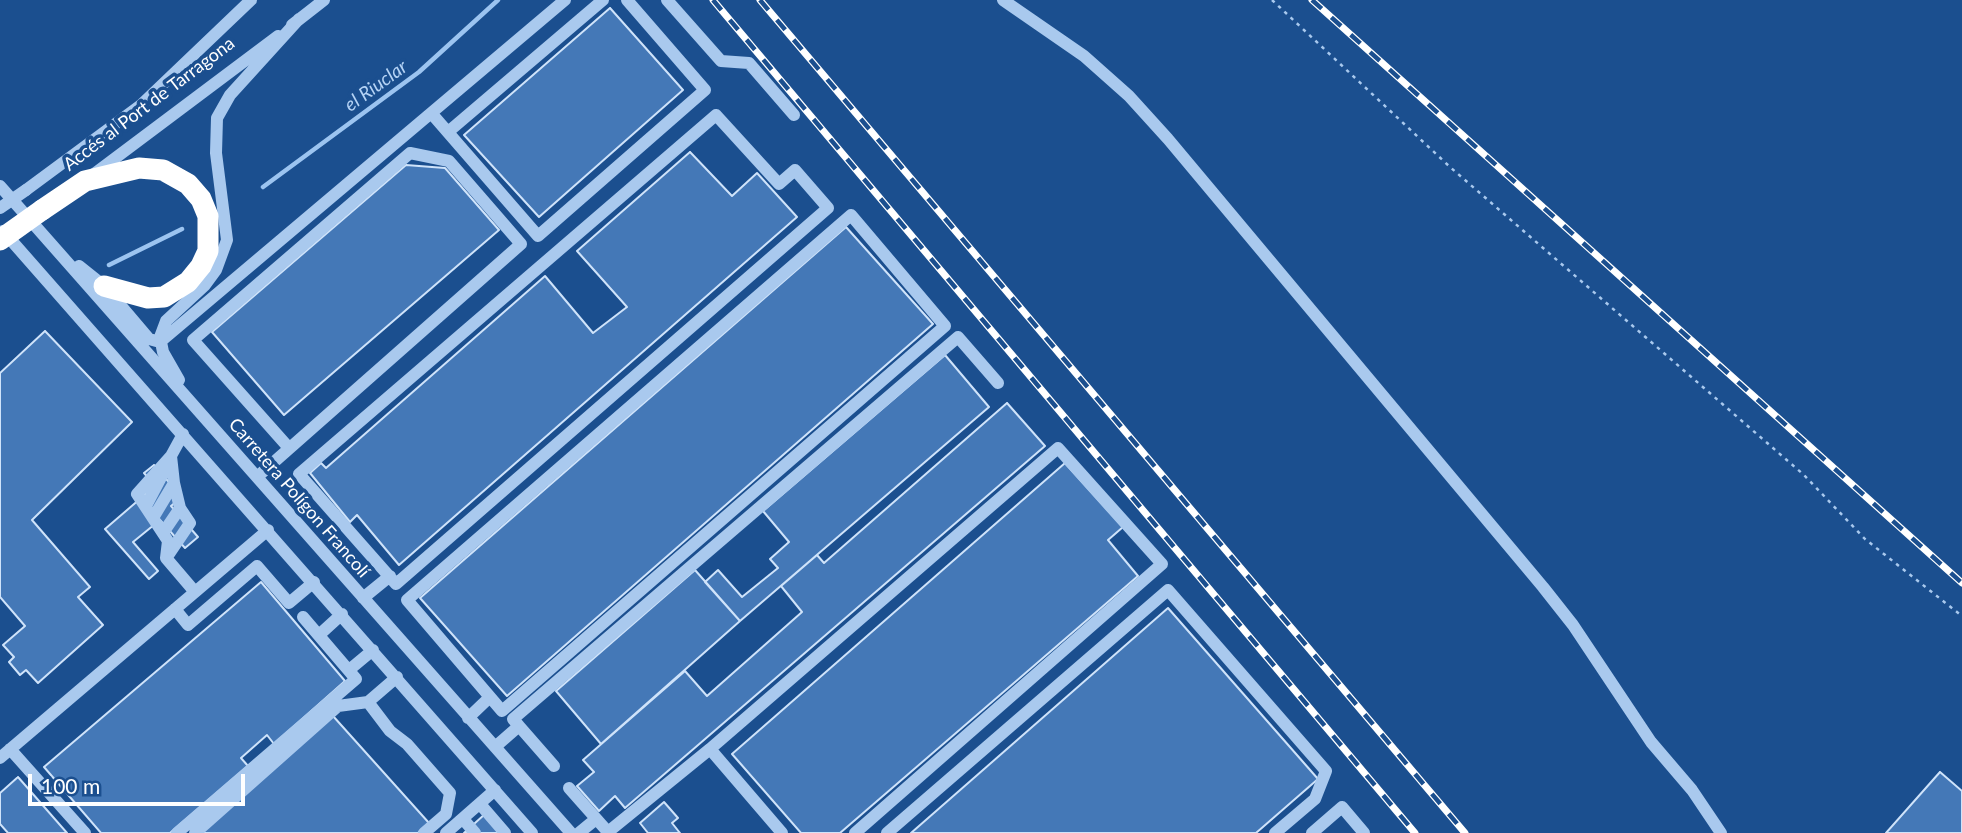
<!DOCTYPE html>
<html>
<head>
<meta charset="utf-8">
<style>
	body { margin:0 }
	#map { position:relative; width:1962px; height:833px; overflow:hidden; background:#1b4f8f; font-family:Lato,sans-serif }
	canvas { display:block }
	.scale { position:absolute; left:28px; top:774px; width:217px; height:32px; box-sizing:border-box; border:4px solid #fff; border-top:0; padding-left:9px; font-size:21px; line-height:24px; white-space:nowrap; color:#fff; -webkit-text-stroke:5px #1b4f8f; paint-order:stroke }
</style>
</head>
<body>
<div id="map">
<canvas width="1962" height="833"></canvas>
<div class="scale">100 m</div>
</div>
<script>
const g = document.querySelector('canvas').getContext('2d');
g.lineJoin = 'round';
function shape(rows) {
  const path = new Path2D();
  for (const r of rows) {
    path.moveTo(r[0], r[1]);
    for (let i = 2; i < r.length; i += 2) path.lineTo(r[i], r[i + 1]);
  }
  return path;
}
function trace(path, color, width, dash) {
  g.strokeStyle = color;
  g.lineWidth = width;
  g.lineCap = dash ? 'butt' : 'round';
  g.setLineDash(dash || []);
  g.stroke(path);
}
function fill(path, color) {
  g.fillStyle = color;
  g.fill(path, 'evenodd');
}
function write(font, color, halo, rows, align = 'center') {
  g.font = font + ' Lato,sans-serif';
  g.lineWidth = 7;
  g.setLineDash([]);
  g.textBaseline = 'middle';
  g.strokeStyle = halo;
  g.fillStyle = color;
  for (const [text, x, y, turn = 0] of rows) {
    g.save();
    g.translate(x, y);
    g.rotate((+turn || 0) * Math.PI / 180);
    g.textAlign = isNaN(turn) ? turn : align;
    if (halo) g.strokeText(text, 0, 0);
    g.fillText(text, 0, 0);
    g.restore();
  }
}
trace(shape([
	[263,187,419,72,498,0],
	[109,265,182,229]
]), '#9cc4f0', 4.5);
const building = shape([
	[610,8,683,90,539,217,464,135,610,8],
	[690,152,732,196,757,173,797,217,399,565,357,515,350,522,310,473,321,463,326,468,545,276,593,333,627,307,577,251,690,152],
	[406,165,445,168,499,230,284,415,212,332,406,165],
	[846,227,933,324,507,696,420,598,846,227],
	[45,331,132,422,32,520,90,587,78,597,103,625,38,683,26,670,20,675,9,662,14,657,3,645,25,626,0,597,0,373,45,331],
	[945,355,989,407,740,621,705,582,718,570,742,597,778,568,770,559,789,542,763,511,945,355],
	[1007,403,1045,446,625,808,615,796,599,811,577,786,594,772,583,760,685,671,707,696,802,612,781,586,817,555,824,563,1007,403],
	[1065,463,1123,527,1108,540,1138,576,840,833,801,833,732,754,1065,463],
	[154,465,182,497,171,506,198,537,185,548,160,520,133,542,158,571,149,579,105,529,155,486,144,473,154,465],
	[695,570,740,621,601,744,556,691,695,570],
	[261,582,345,681,274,744,267,735,241,758,248,766,170,833,101,833,44,767,261,582],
	[1168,608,1318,779,1256,833,911,833,1168,608],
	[333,716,429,823,418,833,201,833,333,716],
	[1940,772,1962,791,1962,833,1886,833,1940,772],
	[18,777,67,833,8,833,0,824,0,793,18,777],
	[664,802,678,818,672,823,680,833,648,833,640,823,664,802],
	[485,814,503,833,464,833,485,814]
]);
fill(building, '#4478b7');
trace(building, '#cfe3fa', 2);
trace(shape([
	[1272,0,1450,167,1804,475,1865,539,1962,616]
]), '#a9c9ee', 2.5, [3.5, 5]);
trace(shape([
	[667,0,721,61,749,63,794,115],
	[1003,0,1084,56,1129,96,1168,139,1543,587,1573,625,1651,742,1692,790,1721,833],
	[292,25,324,0],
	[432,114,538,236,705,90,627,0],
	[716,115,779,184,795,170,828,208,396,584,299,474,716,115],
	[448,132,603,0],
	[94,174,278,36],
	[0,186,571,833],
	[26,190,141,105,251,0],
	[851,215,945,326,502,711,407,600,851,215],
	[3,231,532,833],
	[79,266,104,286,149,339,160,342,565,0],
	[179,380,163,352,160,337,166,321,205,285,216,270,227,240,216,153,217,118,230,95,299,19],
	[183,434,171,456,137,494,168,541,166,558,195,592],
	[257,477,521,244,449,161,410,153,193,340,289,448],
	[146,506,167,466],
	[153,518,174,483,171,456],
	[163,533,180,508,174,483],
	[167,557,190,523,180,508],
	[363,598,390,576],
	[175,609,188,625,257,566,289,603,314,582],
	[319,635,342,614],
	[349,670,373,650],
	[368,702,390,731,407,744,450,793,446,814,424,833],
	[468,718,490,697],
	[519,726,513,719,958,337,998,383],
	[495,747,519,726,554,766],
	[10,749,85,833],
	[0,758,268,530],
	[569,788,608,832,710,749],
	[480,804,505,833],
	[463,819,475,833],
	[177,833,356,679,303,617],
	[195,833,338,706,368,702,397,677],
	[446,833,495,790],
	[579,833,596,819],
	[782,833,710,749,1058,448,1162,564,855,833],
	[887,833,1168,590,1326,771,1315,799,1275,833],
	[1312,833,1342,807,1364,833]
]), '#a9c9ee', 12);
trace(shape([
	[42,210,85,181,139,168,163,170,188,184,201,199,208,216,208,251,201,266,188,282,164,297,148,298,104,286]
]), '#fff', 21);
const rail = shape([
	[713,0,1415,833],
	[760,0,1465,833],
	[1312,0,1962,583]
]);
trace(rail, '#fff', 7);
trace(rail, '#1b4f8f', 4.5, [13]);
trace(shape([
	[0,208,26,190]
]), '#a9c9ee', 12);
trace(shape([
	[0,240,42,210]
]), '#fff', 21);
write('18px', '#fff', '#1b4f8f', [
	["Accés al Port de Tarragona",149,104,-37],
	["Carretera Polígon Francolí",299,498,49]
]);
write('italic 19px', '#b5d3f5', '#1b4f8f', [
	["el Riuclar",376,86,-36]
]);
</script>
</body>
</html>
